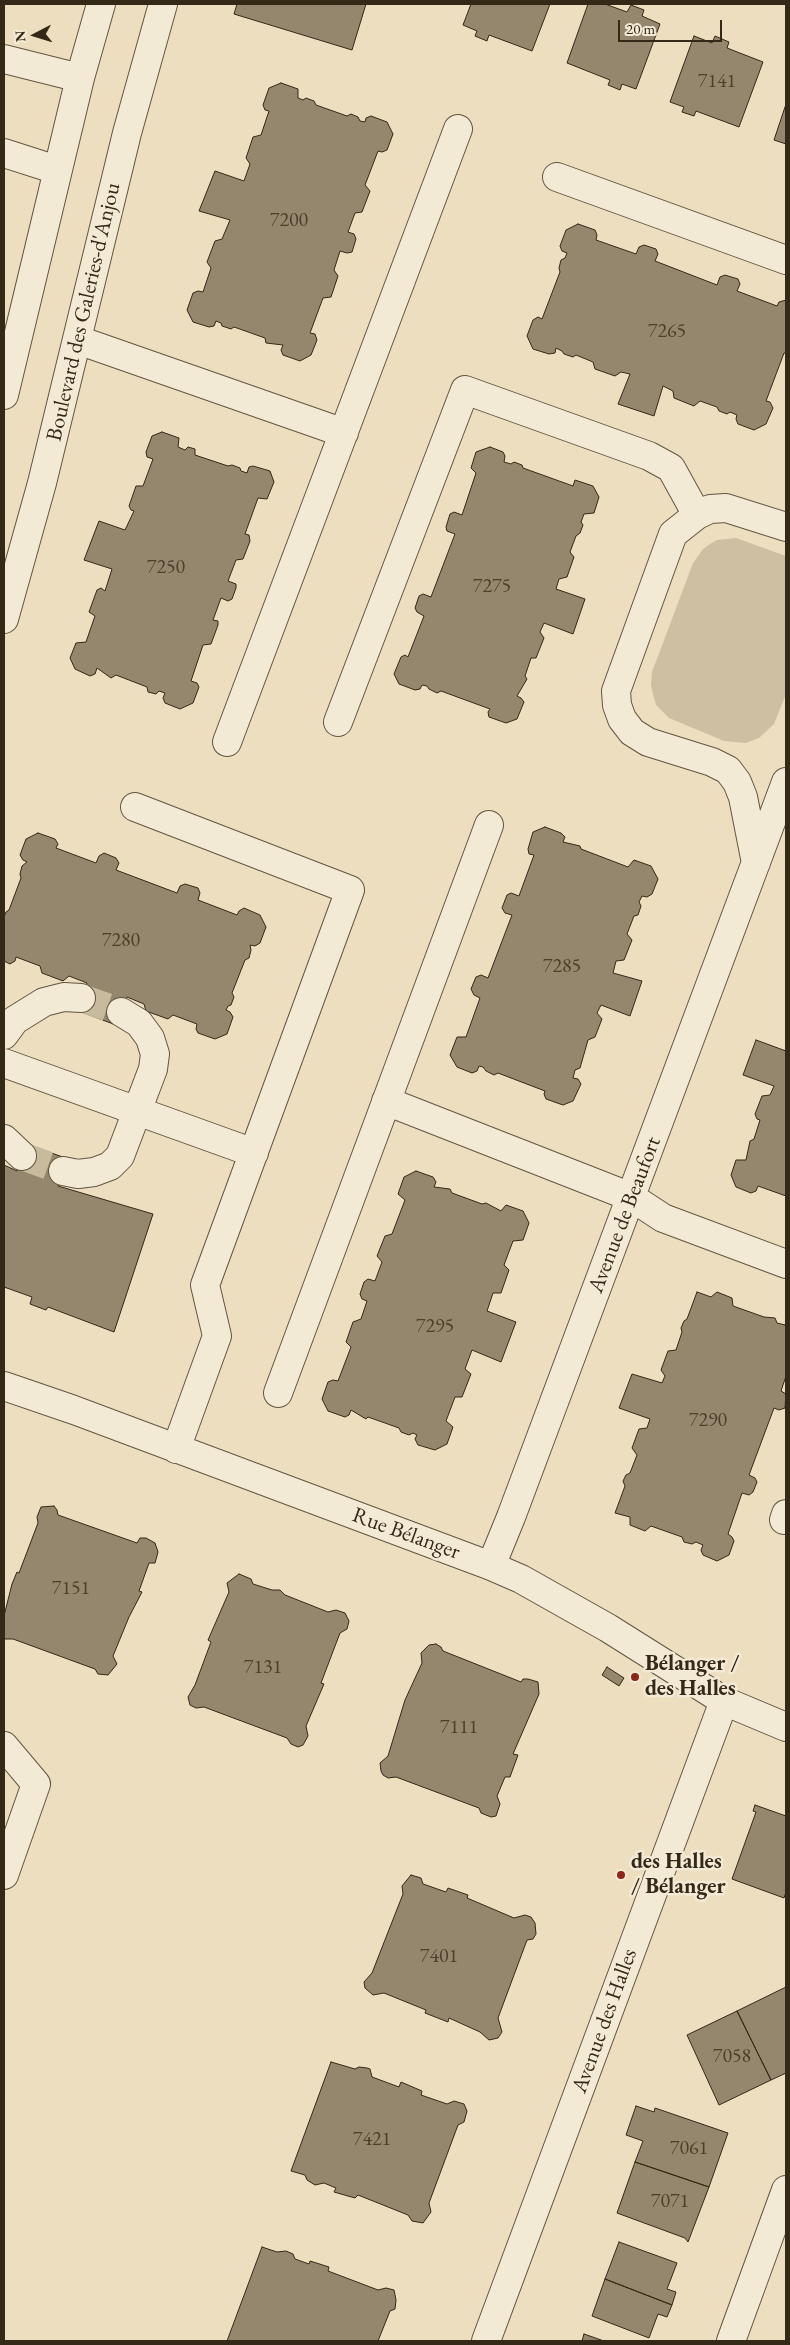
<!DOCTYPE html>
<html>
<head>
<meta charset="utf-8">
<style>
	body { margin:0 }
	#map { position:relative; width:790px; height:2345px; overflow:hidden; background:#eddebf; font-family:"EB Garamond",serif }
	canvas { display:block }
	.frame { position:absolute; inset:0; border:5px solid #342817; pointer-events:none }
	.north { position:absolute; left:10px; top:10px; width:50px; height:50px; -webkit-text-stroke:4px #f3ead5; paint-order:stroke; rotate:265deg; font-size:14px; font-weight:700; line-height:20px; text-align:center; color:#342817 }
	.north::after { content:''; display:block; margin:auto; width:18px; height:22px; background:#342817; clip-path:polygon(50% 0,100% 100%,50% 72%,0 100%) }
	.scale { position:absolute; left:618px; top:20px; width:104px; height:22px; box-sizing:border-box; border:2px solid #342817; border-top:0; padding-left:6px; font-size:15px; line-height:18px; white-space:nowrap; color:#342817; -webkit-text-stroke:4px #f3ead5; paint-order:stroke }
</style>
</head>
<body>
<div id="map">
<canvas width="790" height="2345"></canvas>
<div class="frame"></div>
<div class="north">N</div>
<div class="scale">20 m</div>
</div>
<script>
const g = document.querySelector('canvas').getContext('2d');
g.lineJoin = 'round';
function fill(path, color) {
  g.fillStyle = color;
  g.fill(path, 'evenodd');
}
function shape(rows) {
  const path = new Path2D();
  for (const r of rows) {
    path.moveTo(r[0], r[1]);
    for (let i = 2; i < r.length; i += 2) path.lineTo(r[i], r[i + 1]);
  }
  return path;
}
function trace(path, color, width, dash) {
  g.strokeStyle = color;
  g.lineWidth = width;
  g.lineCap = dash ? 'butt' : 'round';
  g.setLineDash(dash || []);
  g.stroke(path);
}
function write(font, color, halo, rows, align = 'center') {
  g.font = font + ' "EB Garamond",serif';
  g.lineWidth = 5;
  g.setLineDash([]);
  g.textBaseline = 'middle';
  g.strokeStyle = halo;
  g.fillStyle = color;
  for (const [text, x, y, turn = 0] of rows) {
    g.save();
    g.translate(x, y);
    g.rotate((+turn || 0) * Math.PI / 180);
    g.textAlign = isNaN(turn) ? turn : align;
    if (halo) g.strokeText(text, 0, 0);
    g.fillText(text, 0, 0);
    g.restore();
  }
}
fill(shape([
	[736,538,786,556,786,694,774,724,759,738,746,743,724,741,669,718,656,705,651,686,652,672,693,563,703,549,710,544,717,540]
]), '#cebfa2');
const building = shape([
	[237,4,366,4,352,50,234,14,237,4],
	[471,4,550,4,532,51,489,35,487,41,475,36,477,31,463,25,471,4],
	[588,4,605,4,627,12,631,5,644,10,642,16,660,24,636,89,622,84,620,90,608,85,610,80,567,63,588,4],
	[694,36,712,43,715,36,729,42,727,48,763,62,739,127,696,111,694,116,682,112,684,107,670,102,694,36],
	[281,83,298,89,298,98,303,100,306,98,314,101,316,105,347,116,351,114,358,117,360,121,365,122,366,118,371,116,387,122,393,134,387,150,382,152,378,151,365,185,370,191,362,212,355,213,348,232,354,234,356,239,352,252,347,253,340,251,334,270,338,276,331,297,323,298,310,333,315,334,317,340,311,355,300,361,283,355,281,350,283,345,266,343,265,338,234,327,231,329,222,326,221,323,216,321,214,326,209,327,193,322,187,310,193,293,198,291,203,292,211,268,207,262,215,241,222,239,230,220,199,211,215,171,244,181,250,164,246,158,253,137,261,135,269,111,265,110,263,105,269,88,281,83],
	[786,104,786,144,774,140,786,104],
	[578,224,595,230,597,235,596,240,636,254,639,247,644,245,656,249,658,254,655,261,717,285,720,277,725,275,738,279,740,284,737,291,777,306,779,302,786,300,786,353,784,353,766,401,770,402,773,408,766,424,754,430,738,424,736,419,737,415,730,412,727,414,719,411,717,407,700,401,694,406,674,398,673,391,663,386,654,416,618,404,630,374,621,372,615,376,595,369,593,362,576,355,573,357,564,354,562,351,556,348,555,353,549,354,533,349,527,336,533,320,538,317,542,319,560,272,559,268,561,260,565,258,567,253,562,251,560,246,566,230,578,224],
	[162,432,179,438,178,447,185,450,188,447,195,449,195,455,228,466,232,465,240,468,241,471,247,473,249,467,253,466,270,471,274,482,267,499,258,498,245,534,249,535,250,541,243,559,236,560,228,581,236,584,236,588,232,599,228,601,221,598,213,620,218,621,218,625,211,644,203,645,191,681,197,683,199,687,193,703,180,709,165,703,163,698,165,693,159,691,156,694,148,692,147,687,116,675,111,678,97,668,95,674,90,676,75,669,70,658,76,643,86,642,95,616,89,612,97,590,101,588,105,591,112,569,84,560,99,521,125,530,134,511,131,510,129,506,136,486,143,486,153,459,147,457,146,452,152,436,162,432],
	[490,447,503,452,505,456,504,462,511,464,514,462,522,465,523,468,573,486,575,480,593,486,599,497,594,513,584,514,581,522,583,525,580,533,576,536,570,552,574,557,567,577,559,579,556,589,585,599,573,634,544,623,540,632,544,638,536,658,531,658,525,676,527,679,517,696,521,698,524,702,517,719,506,723,489,717,488,712,490,709,441,691,437,693,429,689,427,686,422,685,420,689,415,690,399,684,394,674,401,657,405,655,408,657,424,616,417,612,415,608,419,596,423,594,431,597,455,534,447,531,446,527,450,514,454,512,462,515,476,473,471,468,476,452,490,447],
	[545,827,561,833,565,837,563,842,580,846,581,849,628,867,634,860,651,866,658,879,652,894,647,897,642,896,639,902,641,906,638,915,634,916,627,934,632,940,624,960,616,961,613,973,642,981,630,1016,601,1005,597,1013,602,1019,595,1037,588,1040,580,1068,575,1070,573,1078,578,1079,581,1084,573,1101,563,1105,546,1099,544,1094,545,1091,498,1073,494,1075,486,1071,483,1067,479,1066,477,1071,472,1073,457,1067,450,1055,457,1037,466,1037,480,998,474,995,471,989,476,977,481,975,488,978,512,915,505,913,502,908,507,895,511,893,519,896,534,855,529,854,528,849,533,832,545,827],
	[38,833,55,839,58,844,56,848,96,863,99,856,104,853,116,858,119,863,116,870,177,893,180,886,185,884,198,888,200,893,198,900,237,915,239,911,244,908,260,915,266,927,260,943,255,946,250,945,251,950,249,958,245,960,232,993,234,997,231,1005,228,1006,226,1010,230,1012,233,1017,227,1034,215,1039,198,1033,196,1029,197,1024,173,1015,168,1019,146,1011,144,1004,127,997,116,1025,76,1010,87,983,69,976,63,981,42,973,40,966,16,957,15,961,10,964,4,961,4,917,6,912,9,910,21,878,20,874,22,866,27,862,23,860,20,855,26,839,38,833],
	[756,1040,786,1051,786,1049,786,1196,758,1186,756,1191,751,1193,736,1187,731,1175,736,1160,746,1160,750,1141,754,1139,760,1120,757,1119,755,1114,762,1096,770,1095,774,1086,743,1075,756,1040],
	[27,1144,68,1159,58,1186,153,1214,114,1332,48,1307,46,1310,30,1304,32,1297,4,1287,4,1165,17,1171,27,1144],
	[416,1171,433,1177,436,1182,434,1187,450,1189,452,1193,482,1204,486,1203,501,1211,506,1205,523,1211,529,1223,523,1240,513,1241,504,1265,509,1270,501,1293,493,1293,487,1311,516,1322,501,1362,472,1350,465,1369,471,1374,462,1397,455,1397,446,1421,453,1427,447,1444,435,1450,418,1445,415,1439,417,1435,413,1433,409,1435,401,1432,399,1428,368,1417,366,1419,351,1410,349,1415,345,1417,328,1411,322,1399,328,1382,333,1380,338,1381,351,1347,346,1342,353,1322,361,1319,367,1301,362,1299,360,1294,364,1282,368,1279,375,1281,382,1262,377,1256,385,1236,392,1234,405,1200,398,1194,404,1177,416,1171],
	[697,1292,711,1297,717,1292,732,1298,733,1306,764,1317,775,1318,777,1323,785,1325,786,1322,786,1376,781,1391,786,1394,785,1408,779,1410,774,1408,749,1475,755,1478,757,1482,753,1492,749,1495,742,1493,728,1534,732,1537,734,1541,729,1555,717,1561,703,1555,701,1550,703,1545,696,1542,692,1544,684,1542,682,1537,651,1526,645,1531,630,1525,630,1517,615,1513,625,1486,623,1481,626,1475,630,1473,637,1455,632,1448,639,1429,647,1428,650,1419,619,1408,632,1374,662,1383,665,1376,661,1370,668,1351,676,1350,682,1332,681,1328,684,1321,687,1319,697,1292],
	[54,1506,57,1510,58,1515,137,1543,140,1538,146,1538,155,1543,158,1552,155,1563,149,1563,139,1591,142,1592,129,1617,113,1656,117,1664,108,1675,98,1674,95,1669,13,1639,4,1639,4,1616,12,1584,17,1572,19,1573,38,1523,37,1517,41,1507,54,1506],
	[239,1574,251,1579,253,1584,272,1590,280,1590,285,1595,328,1612,336,1610,345,1613,349,1621,347,1629,340,1633,321,1683,324,1684,306,1726,308,1736,303,1745,298,1747,291,1744,287,1738,204,1707,196,1708,190,1705,188,1697,195,1685,211,1642,208,1640,229,1592,227,1583,239,1574],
	[436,1644,441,1647,443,1651,521,1682,523,1679,528,1679,538,1682,539,1694,513,1754,518,1755,510,1777,505,1777,497,1796,500,1804,496,1816,491,1817,481,1813,479,1808,396,1777,388,1778,383,1775,381,1771,380,1763,388,1756,405,1700,422,1663,421,1653,429,1645,436,1644],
	[607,1667,624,1678,619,1686,602,1675,607,1667],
	[755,1805,786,1816,786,1892,784,1898,732,1879,756,1812,753,1811,755,1805],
	[411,1875,421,1878,423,1884,446,1892,448,1888,468,1895,467,1898,514,1918,525,1915,531,1917,535,1923,536,1934,533,1939,527,1940,498,2018,502,2032,498,2038,489,2040,480,2032,449,2018,448,2022,425,2013,426,2010,384,1993,373,1995,365,1988,364,1982,372,1973,403,1894,402,1886,411,1875],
	[786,1987,786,2073,771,2080,737,2011,786,1987],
	[737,2011,771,2080,719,2105,687,2035,737,2011],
	[331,2062,355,2069,359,2067,367,2068,370,2069,372,2077,399,2087,401,2082,422,2091,421,2095,447,2104,454,2101,464,2104,467,2111,464,2122,458,2125,429,2203,431,2212,423,2223,412,2221,408,2215,358,2195,355,2198,334,2192,336,2188,324,2183,315,2185,307,2180,305,2175,291,2171,331,2062],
	[636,2106,654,2112,655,2108,728,2133,709,2187,635,2162,643,2141,626,2135,636,2106],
	[635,2162,709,2187,688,2242,685,2238,617,2213,635,2162],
	[619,2242,677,2263,667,2289,676,2292,672,2305,605,2279,619,2242],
	[262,2247,277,2252,286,2251,293,2254,295,2259,309,2264,310,2261,329,2267,328,2271,378,2290,386,2288,394,2290,396,2300,395,2309,390,2311,378,2341,227,2341,262,2247],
	[605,2279,672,2305,667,2317,658,2314,649,2338,592,2316,605,2279],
	[584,2334,604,2341,582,2341,584,2334]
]);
fill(building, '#94876e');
trace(building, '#342817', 1);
trace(shape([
	[81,998,121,1012],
	[22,1156,63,1171]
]), '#c8ba9d', 28, [28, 14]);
const minor = shape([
	[4,59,80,78],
	[4,153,57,170],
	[557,177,786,260],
	[78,340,344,433],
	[4,395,80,78,101,4],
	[4,619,42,483,127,133,163,4],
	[338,722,465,390,649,456,671,468,697,515],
	[227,742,458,129],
	[135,807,350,890,205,1285,217,1336,176,1449],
	[756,863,743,797,737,782,728,770,712,762,648,742,632,732,622,719,617,705,616,691,673,534,697,515,710,509,726,508,786,527],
	[4,1035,15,1020,44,1002,64,997,81,998],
	[4,1063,254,1153],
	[386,1101,631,1197,663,1218,786,1264],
	[4,1139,22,1156],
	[63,1171,78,1174,94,1172,110,1166,120,1156,153,1069,155,1054,150,1038,139,1023,121,1012],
	[4,1386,74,1410,491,1566,521,1579,608,1628,724,1701,786,1727],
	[278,1393,489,825],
	[784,1520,786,1514],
	[491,1566,511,1517,786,782],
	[4,1746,36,1784,4,1875],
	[486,2341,724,1701],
	[731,2341,786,2190]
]);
trace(minor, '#625641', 30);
trace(minor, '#f3ead5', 28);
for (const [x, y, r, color] of [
	[635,1677,5,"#8f2418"],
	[621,1875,5,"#8f2418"]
]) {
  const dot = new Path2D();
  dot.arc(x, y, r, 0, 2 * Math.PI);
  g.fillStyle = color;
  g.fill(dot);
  trace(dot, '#f3ead5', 2);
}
write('20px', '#4c402d', null, [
	["7141",717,82],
	["7200",289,221],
	["7265",667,332],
	["7250",166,568],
	["7275",492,587],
	["7280",121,941],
	["7285",562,967],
	["7295",435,1327],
	["7290",708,1421],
	["7151",71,1589],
	["7131",263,1668],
	["7111",459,1728],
	["7401",439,1957],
	["7058",732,2057],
	["7421",372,2140],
	["7061",689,2149],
	["7071",670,2202]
]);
write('22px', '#342817', '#f3ead5', [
	["Boulevard des Galeries-d'Anjou",84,312,-77],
	["Avenue de Beaufort",625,1215,-69],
	["Rue Bélanger",406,1534,20],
	["Avenue des Halles",605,2021,-70]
]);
write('bold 22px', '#342817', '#f3ead5', [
	["Bélanger /",645,1664],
	["des Halles",645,1689],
	["des Halles",631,1862],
	["/ Bélanger",631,1887]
], 'left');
</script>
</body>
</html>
